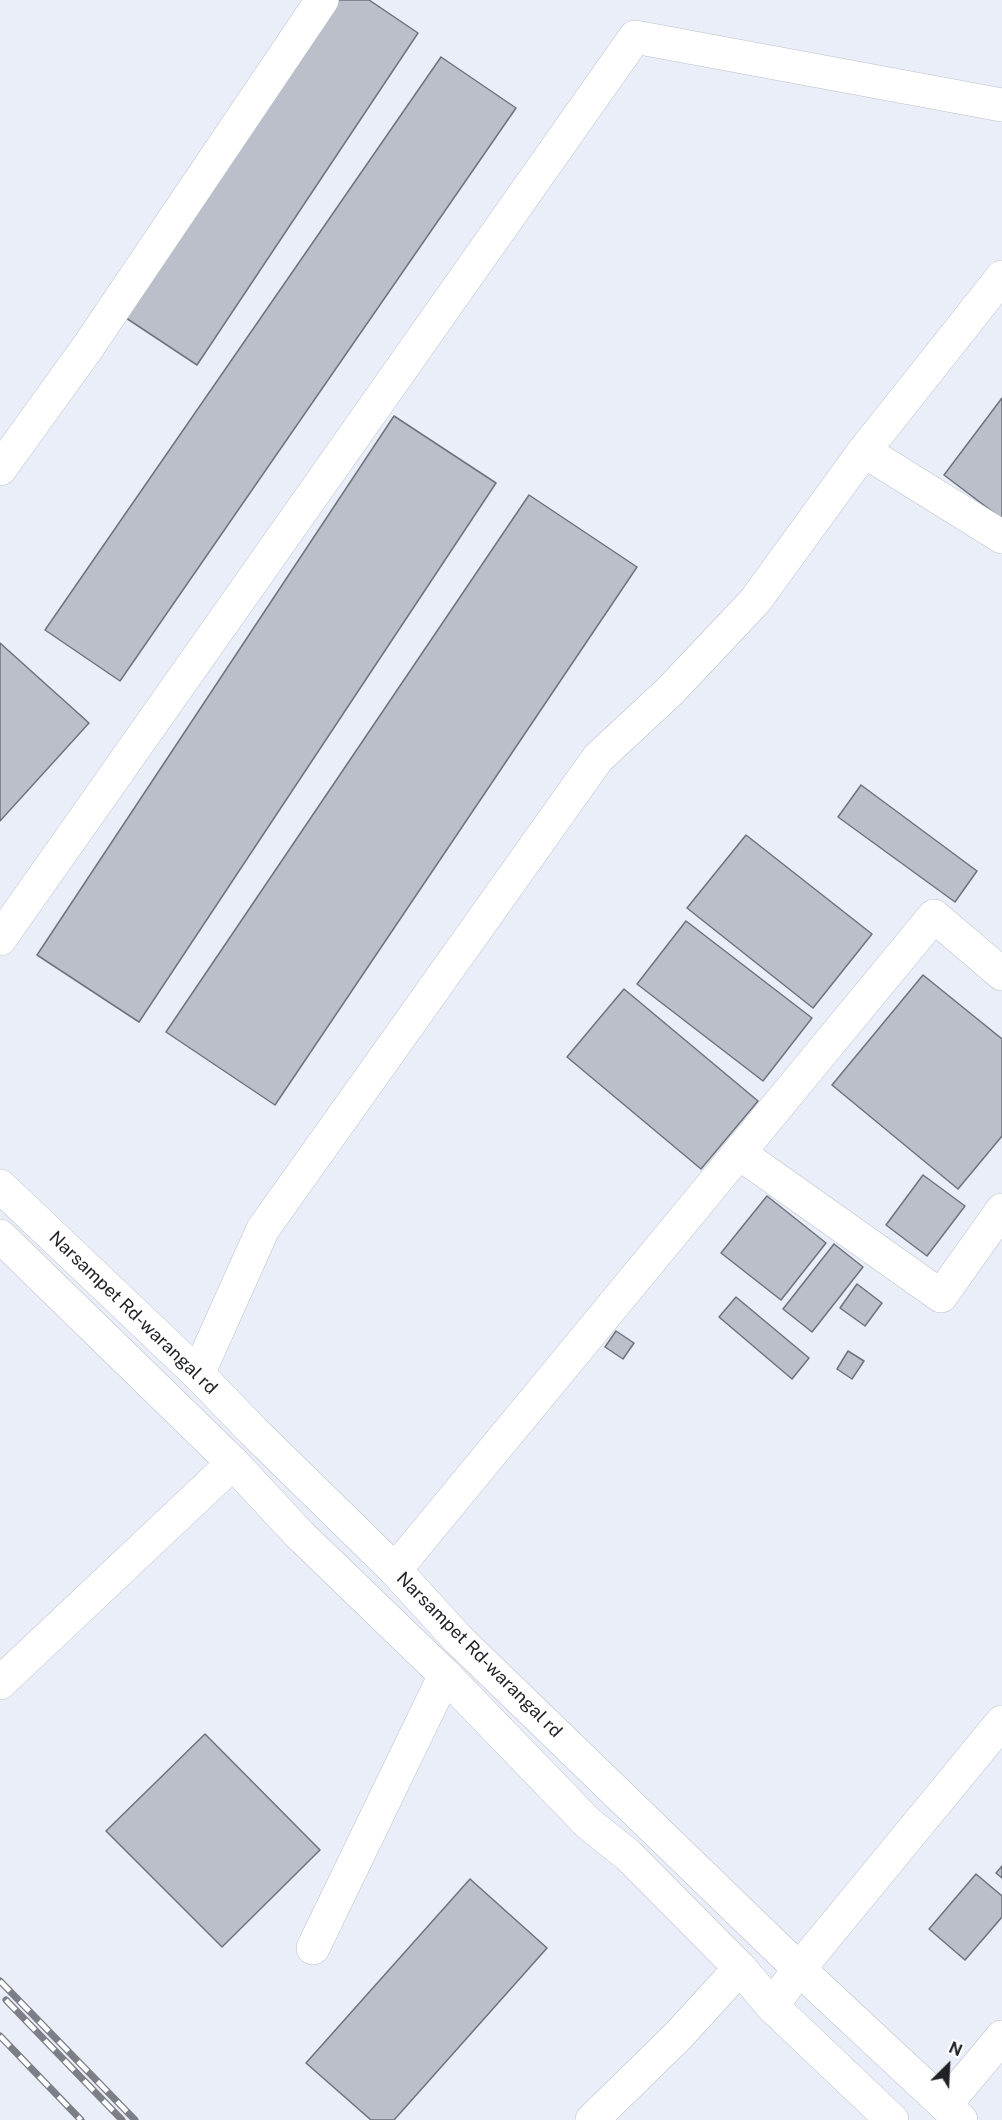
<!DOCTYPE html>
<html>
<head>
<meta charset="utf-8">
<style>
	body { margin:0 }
	#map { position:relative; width:1002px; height:2120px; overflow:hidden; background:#e9eef9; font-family:"Public Sans",sans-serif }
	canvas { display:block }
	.north { position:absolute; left:918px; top:2036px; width:60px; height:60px; -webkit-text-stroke:4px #fff; paint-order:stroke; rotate:24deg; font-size:16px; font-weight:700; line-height:24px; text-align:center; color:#1f2125 }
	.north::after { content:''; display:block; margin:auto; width:21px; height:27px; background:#1f2125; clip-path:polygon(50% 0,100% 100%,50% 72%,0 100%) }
</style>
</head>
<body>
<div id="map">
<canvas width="1002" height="2120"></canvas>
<div class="north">N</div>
</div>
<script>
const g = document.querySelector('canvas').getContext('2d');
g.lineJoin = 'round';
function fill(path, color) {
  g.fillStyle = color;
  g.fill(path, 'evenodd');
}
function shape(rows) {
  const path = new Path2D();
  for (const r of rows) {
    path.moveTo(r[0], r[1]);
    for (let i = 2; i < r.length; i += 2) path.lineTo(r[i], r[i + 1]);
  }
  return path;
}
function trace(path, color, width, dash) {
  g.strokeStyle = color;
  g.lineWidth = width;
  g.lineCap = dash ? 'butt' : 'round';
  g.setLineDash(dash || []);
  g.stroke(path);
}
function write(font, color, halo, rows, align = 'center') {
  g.font = font + ' "Public Sans",sans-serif';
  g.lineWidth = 5;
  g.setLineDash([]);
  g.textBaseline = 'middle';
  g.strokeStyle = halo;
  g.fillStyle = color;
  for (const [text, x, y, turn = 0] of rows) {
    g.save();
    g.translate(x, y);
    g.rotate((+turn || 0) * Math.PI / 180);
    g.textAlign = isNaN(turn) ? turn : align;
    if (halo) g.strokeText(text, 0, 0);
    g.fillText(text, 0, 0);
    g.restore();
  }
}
const building = shape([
	[338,0,369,0,418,33,197,365,126,318,338,0],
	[441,57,516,108,120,681,45,630,441,57],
	[1002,398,1002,519,944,475,1002,398],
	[394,416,496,483,139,1022,37,955,394,416],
	[529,495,637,567,275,1105,166,1032,529,495],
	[0,643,89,723,0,821,0,643],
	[861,785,977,871,955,902,838,817,861,785],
	[746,835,872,934,813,1008,687,908,746,835],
	[686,921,812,1018,763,1081,637,984,686,921],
	[923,975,1002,1039,1002,1136,958,1189,832,1085,923,975],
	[624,989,758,1101,701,1169,567,1057,624,989],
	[923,1175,965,1206,927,1256,886,1225,923,1175],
	[767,1196,826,1243,781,1300,721,1253,767,1196],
	[834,1244,863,1267,812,1332,783,1309,834,1244],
	[857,1284,882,1303,865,1326,840,1308,857,1284],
	[736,1297,809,1358,792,1379,719,1317,736,1297],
	[616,1331,634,1343,623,1359,605,1347,616,1331],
	[848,1351,864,1361,852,1379,837,1369,848,1351],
	[205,1734,320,1850,222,1947,106,1831,205,1734],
	[1002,1866,1002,1878,996,1873,1002,1866],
	[976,1874,1002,1896,1002,1917,965,1960,929,1929,976,1874],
	[470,1879,547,1948,394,2120,371,2120,306,2063,470,1879]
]);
fill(building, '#babfc9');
trace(building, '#6f737c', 1.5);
const minor = shape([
	[864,451,1002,537],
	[0,469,88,347,322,0],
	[0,939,635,37,1002,105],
	[739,1153,941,1296,1002,1210],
	[198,1374,263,1229,598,758,670,691,755,601,864,451,1002,277],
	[395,1570,934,916,1002,974],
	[0,1683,233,1463],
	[313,1948,445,1675],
	[772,2006,799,1969,1002,1722],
	[945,2105,1002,2037],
	[592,2120,678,2036,740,1968]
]);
const major = shape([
	[0,1186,198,1374,253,1431,395,1570,458,1639,799,1969,961,2120],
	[0,1236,233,1463,299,1534,445,1675,588,1823,628,1855,740,1968,772,2006,892,2120]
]);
trace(minor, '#bbc0ca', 34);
trace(major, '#bbc0ca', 34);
trace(minor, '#fff', 33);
trace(major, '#fff', 33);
const rail = shape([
	[0,1981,135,2120],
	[6,2000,122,2120],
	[0,2036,81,2120]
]);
trace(rail, '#7c7f86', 7);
trace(rail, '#fff', 4.5, [14]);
write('18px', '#1f2125', '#fff', [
	["Narsampet Rd-warangal rd",133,1313,44],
	["Narsampet Rd-warangal rd",479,1655,45]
]);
</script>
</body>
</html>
